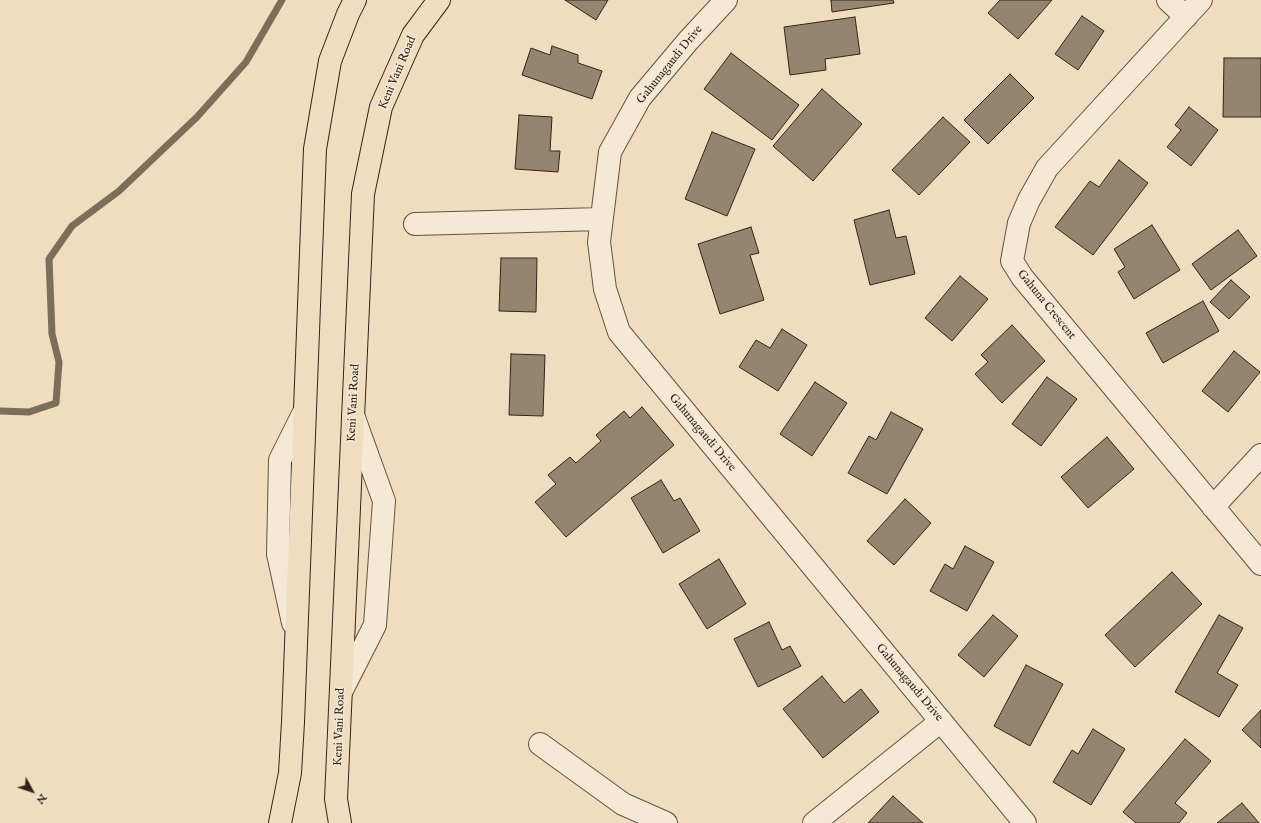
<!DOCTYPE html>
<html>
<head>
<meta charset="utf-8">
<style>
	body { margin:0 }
	#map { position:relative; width:1261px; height:823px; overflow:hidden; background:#f0dcbf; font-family:"IM FELL English",serif }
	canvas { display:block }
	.north { position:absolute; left:12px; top:771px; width:40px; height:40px; -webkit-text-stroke:3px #f5e8d5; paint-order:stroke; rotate:130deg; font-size:11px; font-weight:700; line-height:16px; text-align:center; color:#322419 }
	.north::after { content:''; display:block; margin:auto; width:14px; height:18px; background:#322419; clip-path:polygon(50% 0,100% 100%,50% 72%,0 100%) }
</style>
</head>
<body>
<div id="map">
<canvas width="1261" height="823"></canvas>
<div class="north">N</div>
</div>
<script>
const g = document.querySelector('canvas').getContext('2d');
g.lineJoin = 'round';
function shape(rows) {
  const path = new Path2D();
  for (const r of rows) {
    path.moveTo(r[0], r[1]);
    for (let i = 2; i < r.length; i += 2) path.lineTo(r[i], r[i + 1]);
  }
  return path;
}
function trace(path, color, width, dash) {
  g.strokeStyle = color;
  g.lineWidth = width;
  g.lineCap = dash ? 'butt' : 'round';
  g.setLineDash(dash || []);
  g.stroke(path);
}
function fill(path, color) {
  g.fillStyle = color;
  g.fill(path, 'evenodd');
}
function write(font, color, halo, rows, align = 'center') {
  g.font = font + ' "IM FELL English",serif';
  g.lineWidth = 3;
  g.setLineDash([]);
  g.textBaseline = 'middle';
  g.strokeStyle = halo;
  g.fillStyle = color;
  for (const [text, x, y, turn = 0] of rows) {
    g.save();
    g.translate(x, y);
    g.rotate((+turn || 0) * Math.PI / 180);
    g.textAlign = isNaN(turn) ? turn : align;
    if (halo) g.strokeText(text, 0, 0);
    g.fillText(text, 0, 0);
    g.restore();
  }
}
trace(shape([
	[0,411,29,412,56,403,59,362,52,334,49,259,72,226,119,191,197,117,246,62,282,0]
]), '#7d6d5b', 7);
const building = shape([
	[565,0,608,0,596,20,565,0],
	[831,0,893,0,894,3,832,12,831,0],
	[1000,0,1052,0,1018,39,988,13,1000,0],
	[1082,16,1104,31,1078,70,1055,54,1082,16],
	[855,17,860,54,825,59,826,70,790,75,784,27,855,17],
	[552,46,578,55,578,63,602,71,592,99,522,75,531,48,550,55,552,46],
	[731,53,799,105,772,140,704,89,731,53],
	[1224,58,1261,58,1261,117,1223,117,1224,58],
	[1010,74,1034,98,988,144,964,120,1010,74],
	[822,89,862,124,813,181,773,146,822,89],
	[1189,107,1218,130,1191,166,1167,147,1181,130,1175,125,1189,107],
	[519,115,552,117,550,151,560,151,558,172,515,169,519,115],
	[943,117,970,142,919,195,892,170,943,117],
	[712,132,755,149,727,216,685,199,712,132],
	[1119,160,1148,183,1093,255,1055,227,1090,181,1099,187,1119,160],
	[889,210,896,238,906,236,915,274,870,285,854,220,889,210],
	[1152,225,1180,270,1134,299,1118,272,1125,267,1114,249,1152,225],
	[751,227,759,253,750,255,764,300,720,314,698,244,751,227],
	[1238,230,1257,256,1211,290,1192,264,1238,230],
	[501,258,537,258,536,312,499,311,501,258],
	[960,276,988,299,952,341,925,318,960,276],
	[1231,280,1250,297,1229,319,1210,302,1231,280],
	[1203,301,1219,331,1163,363,1146,333,1203,301],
	[1012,325,1045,361,1002,403,975,374,988,362,981,355,1012,325],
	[782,329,807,345,778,391,739,367,756,340,770,348,782,329],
	[1234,351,1260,372,1228,412,1202,391,1234,351],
	[511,354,545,355,543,416,509,415,511,354],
	[1047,377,1077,399,1041,446,1012,424,1047,377],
	[815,382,847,403,812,456,780,434,815,382],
	[642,407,674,445,566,537,535,502,556,484,548,475,570,457,576,463,601,441,596,435,624,411,630,418,642,407],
	[891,412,923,429,887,494,848,473,869,436,876,440,891,412],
	[1107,437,1134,469,1088,508,1061,477,1107,437],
	[661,480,674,501,680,498,700,531,663,553,631,498,661,480],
	[905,499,931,523,894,565,867,541,905,499],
	[965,546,994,562,967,611,930,591,945,564,953,569,965,546],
	[719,559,746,604,707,629,679,584,719,559],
	[1172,572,1202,604,1135,667,1105,635,1172,572],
	[993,615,1018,636,984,677,958,655,993,615],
	[1219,615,1243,628,1217,673,1238,685,1219,717,1175,692,1219,615],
	[769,622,782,650,790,646,801,666,758,687,734,639,769,622],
	[1026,665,1063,684,1030,746,994,726,1026,665],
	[822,676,844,703,861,689,879,712,823,758,783,709,822,676],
	[1261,710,1261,748,1242,730,1261,710],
	[1093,729,1125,749,1091,805,1053,782,1072,750,1078,754,1093,729],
	[1185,739,1211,761,1175,803,1187,813,1179,823,1136,823,1123,812,1185,739],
	[893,796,923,823,868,823,893,796],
	[1242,803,1259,823,1217,823,1242,803]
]);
fill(building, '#95846f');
trace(building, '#322419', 1);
const minor = shape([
	[726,0,688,41,640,98,610,152,599,242,605,289,619,332,1025,823],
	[1168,0,1186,17],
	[1201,0,1047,168,1029,200,1019,223,1012,261,1022,277,1261,564],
	[415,224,601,219],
	[1213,507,1261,455],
	[293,623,278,554,280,460,305,410],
	[341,692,375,625,384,501,353,415],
	[540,744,623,804,666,823],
	[814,823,941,721]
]);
const major = shape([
	[280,823,290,773,293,722,315,149,330,61,348,14,355,0],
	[340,823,336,799,363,194,381,107,413,35,439,0]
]);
trace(minor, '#625242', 24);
trace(major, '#322419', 24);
trace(minor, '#f5e8d5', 22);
trace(major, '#f0dcbf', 22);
write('12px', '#322419', '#f5e8d5', [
	["Gahunagaudi Drive",670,65,-51],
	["Keni Vani Road",398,73,-67],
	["Gahuna Crescent",1046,305,51],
	["Keni Vani Road",354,403,-87],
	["Gahunagaudi Drive",702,433,50],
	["Gahunagaudi Drive",909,683,50],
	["Keni Vani Road",340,727,-88]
]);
</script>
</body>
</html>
